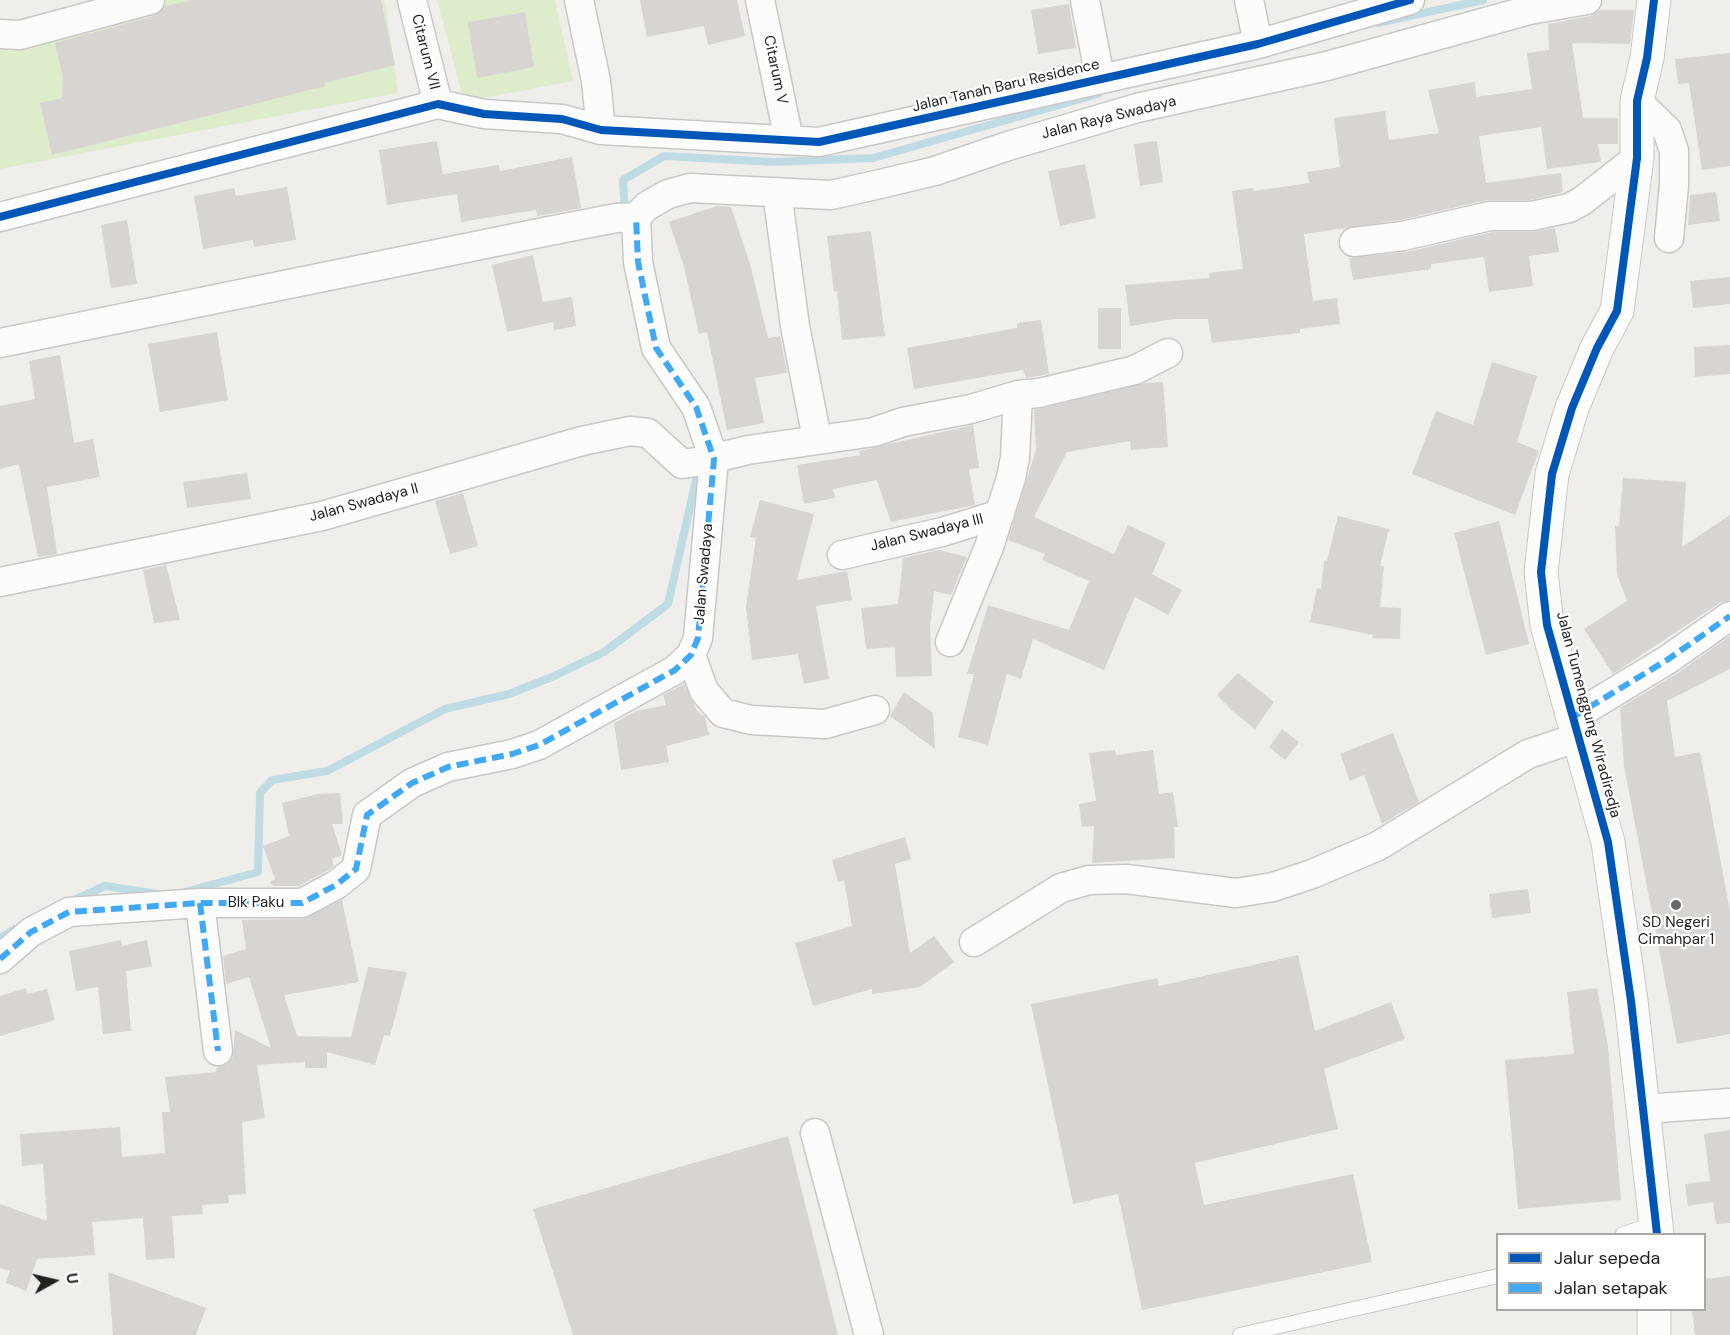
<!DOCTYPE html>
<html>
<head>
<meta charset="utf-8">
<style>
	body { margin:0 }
	#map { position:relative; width:1730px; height:1335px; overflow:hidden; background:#f0eeeb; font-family:"DM Sans",sans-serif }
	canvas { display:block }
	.legend { position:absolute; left:1496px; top:1233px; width:210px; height:78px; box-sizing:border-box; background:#fff; border:2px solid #a7a7a7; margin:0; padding:8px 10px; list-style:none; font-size:18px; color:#222 }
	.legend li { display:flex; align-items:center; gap:12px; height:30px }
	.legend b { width:30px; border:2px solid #a7a7a7 }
	.north { position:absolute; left:24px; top:1251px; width:60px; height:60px; -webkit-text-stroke:4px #fff; paint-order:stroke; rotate:82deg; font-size:16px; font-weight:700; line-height:24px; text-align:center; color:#222 }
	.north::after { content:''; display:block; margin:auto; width:21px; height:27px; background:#222; clip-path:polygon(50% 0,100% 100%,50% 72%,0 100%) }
</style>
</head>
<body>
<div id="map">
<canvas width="1730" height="1335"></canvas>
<ul class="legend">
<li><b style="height:8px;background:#0057b8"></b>Jalur sepeda</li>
<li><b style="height:8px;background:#3fa9f5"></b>Jalan setapak</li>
</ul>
<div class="north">U</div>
</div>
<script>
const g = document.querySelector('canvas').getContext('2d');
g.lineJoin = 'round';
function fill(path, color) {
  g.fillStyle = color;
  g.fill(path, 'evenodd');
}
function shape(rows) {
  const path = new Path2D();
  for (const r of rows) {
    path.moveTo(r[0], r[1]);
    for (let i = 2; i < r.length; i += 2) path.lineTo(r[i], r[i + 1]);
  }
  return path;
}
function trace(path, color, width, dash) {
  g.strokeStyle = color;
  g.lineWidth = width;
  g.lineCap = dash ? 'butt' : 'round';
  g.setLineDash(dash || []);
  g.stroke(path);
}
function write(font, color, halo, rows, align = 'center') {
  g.font = font + ' "DM Sans",sans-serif';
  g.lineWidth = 4.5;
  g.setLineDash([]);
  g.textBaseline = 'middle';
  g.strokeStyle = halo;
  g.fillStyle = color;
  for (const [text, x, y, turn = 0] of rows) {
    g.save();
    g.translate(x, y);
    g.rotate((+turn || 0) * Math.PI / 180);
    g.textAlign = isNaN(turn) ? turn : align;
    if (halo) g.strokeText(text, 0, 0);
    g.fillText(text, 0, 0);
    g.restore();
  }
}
fill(shape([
	[140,0,385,0,398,93,0,169,0,29],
	[437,0,555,0,573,81,464,102]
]), '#ddeccb');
trace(shape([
	[1378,23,1483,0],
	[625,213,623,180,664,156,775,162,873,158,1098,94],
	[185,892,258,872,260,793,272,780,327,771,445,709,509,694,552,677,604,652,668,604,699,467],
	[72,901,105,886,158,894],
	[0,938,15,929]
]), '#bfdbe3', 8);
fill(shape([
	[194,0,381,0,395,65,324,83,325,86,52,155,40,103,62,98,63,78,55,43,154,16,165,6],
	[640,0,737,0,745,36,708,45,704,26,647,37],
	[1069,4,1076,48,1038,54,1031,10],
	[1600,10,1634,10,1630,44,1572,43,1583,118,1618,118,1618,144,1598,144,1601,162,1547,169,1541,127,1479,136,1486,183,1561,173,1563,192,1530,200,1487,200,1400,220,1304,234,1313,301,1337,298,1340,324,1300,329,1300,333,1212,343,1208,319,1174,319,1130,326,1125,285,1210,278,1209,273,1243,269,1232,191,1253,188,1254,191,1309,183,1307,172,1340,167,1334,118,1385,111,1389,140,1439,133,1428,90,1475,82,1476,97,1532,89,1527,53,1549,50,1548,24,1590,16],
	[525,12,534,67,477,78,468,22],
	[1730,53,1730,166,1702,170,1689,83,1678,84,1675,59],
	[437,141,443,174,499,165,500,171,572,157,581,208,537,216,536,210,461,222,457,194,387,205,379,150],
	[1157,141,1163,182,1140,186,1134,144],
	[1085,164,1096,218,1060,226,1048,171],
	[287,187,296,240,254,247,253,240,203,249,194,196,234,188,236,196],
	[1716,192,1720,221,1688,225,1690,195],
	[717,206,731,207,750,264,768,338,780,336,787,373,755,378,764,423,727,430,707,332,699,334,684,267,669,222],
	[127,220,137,284,111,288,101,225],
	[1555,228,1559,252,1529,256,1533,286,1489,292,1484,257,1431,264,1431,269,1353,280,1349,258,1407,252,1492,232,1532,232],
	[871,231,885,336,842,340,837,291,834,292,827,236],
	[533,255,543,302,572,297,576,326,554,330,553,322,507,332,492,265],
	[1730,277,1730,304,1693,308,1690,281],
	[1098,308,1121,308,1121,349,1098,349],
	[1041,320,1049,374,1026,378,1023,370,914,389,907,348,1017,328,1017,323],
	[217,332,228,400,160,412,148,344],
	[1730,345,1730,374,1695,377,1694,347],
	[60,355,74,443,93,439,100,477,47,487,57,554,38,557,19,464,0,469,0,406,35,399,29,361],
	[1492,362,1537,376,1517,442,1539,451,1515,515,1412,474,1436,411,1473,425],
	[1163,382,1168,447,1131,450,1130,441,1067,452,1034,517,1114,554,1128,525,1166,543,1152,574,1182,590,1168,615,1135,597,1104,670,1033,639,1021,679,1007,674,988,745,958,737,974,674,967,674,988,605,1069,630,1089,581,1042,560,1045,554,1008,540,1036,450,1034,410,1146,383],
	[973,425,979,468,969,469,975,505,891,522,877,480,833,489,835,498,804,504,797,465,860,455,859,451],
	[247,473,251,499,187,508,183,482],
	[1623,478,1686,482,1682,547,1730,515,1730,600,1721,602,1613,674,1584,629,1627,601,1617,574,1615,526,1619,526],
	[463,493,478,546,450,554,435,501],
	[760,500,814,514,797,580,847,571,852,600,816,606,829,679,804,684,798,654,752,660,746,607,756,538,750,537],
	[1338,516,1389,529,1380,566,1384,566,1380,607,1401,608,1400,639,1372,638,1373,635,1310,622,1317,588,1321,589,1324,560,1327,561],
	[1499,521,1529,644,1486,655,1454,533],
	[939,550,967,557,951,595,934,591,930,627,932,676,896,677,895,647,866,649,861,608,898,604,903,558],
	[166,565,180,620,154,623,143,570],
	[1730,636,1730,669,1667,701,1675,757,1700,752,1730,911,1730,1034,1677,1044,1624,766,1620,708,1676,674],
	[1238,673,1274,702,1255,729,1231,710,1217,695],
	[684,684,698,712,705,717,709,735,666,746,669,762,621,770,614,723,636,711,666,705,663,695],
	[904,692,933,713,935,749,890,716],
	[1282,729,1299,742,1285,760,1269,747],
	[1393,733,1419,802,1382,824,1364,775,1350,781,1340,754],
	[1115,750,1116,755,1153,750,1159,794,1173,792,1178,827,1174,827,1175,858,1092,863,1094,826,1082,827,1079,804,1096,801,1089,753],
	[340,793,343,824,332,824,342,855,332,859,334,866,327,871,298,886,273,886,270,882,275,879,263,846,289,836,282,803,318,794],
	[905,837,911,859,895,864,910,953,934,936,954,962,920,987,872,994,872,989,813,1006,795,943,852,926,844,880,838,882,832,860],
	[1528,889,1531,913,1492,918,1489,894],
	[342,900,359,982,284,995,297,1036,351,1037,368,967,407,972,390,1036,384,1035,375,1065,327,1052,327,1068,305,1068,305,1062,257,1065,265,1118,242,1122,246,1194,228,1195,229,1203,202,1205,203,1214,172,1216,175,1258,146,1260,143,1218,92,1222,95,1255,37,1259,26,1291,6,1283,10,1271,0,1268,0,1204,47,1221,43,1164,22,1166,20,1134,120,1127,122,1157,165,1153,162,1112,170,1112,165,1077,215,1072,218,1067,227,1064,233,1057,235,1030,271,1048,249,977,226,984,223,956,246,949,242,920,303,919],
	[121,940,122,946,147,940,152,966,126,971,131,1031,103,1034,98,987,76,991,69,951],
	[1298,955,1315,1031,1391,1002,1405,1039,1324,1069,1338,1129,1195,1163,1204,1205,1353,1174,1372,1262,1142,1310,1118,1194,1073,1204,1031,1004,1157,978,1159,986],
	[26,988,27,994,47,989,55,1020,0,1036,0,996],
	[1597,988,1608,1046,1621,1200,1518,1209,1505,1060,1574,1054,1567,992],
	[1730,1130,1730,1223,1716,1224,1713,1202,1688,1206,1685,1184,1710,1181,1704,1134],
	[788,1136,838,1335,573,1335,533,1209],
	[108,1272,206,1308,196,1335,113,1335],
	[1730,1276,1730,1335,1695,1335,1692,1310,1704,1310,1704,1279]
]), '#d7d4d2');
const service = shape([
	[1623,1234,1657,1223],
	[1240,1335,1498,1276]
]);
const minor = shape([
	[412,0,438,104],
	[579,0,596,81,601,130],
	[760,0,789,140],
	[1085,0,1100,78],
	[1249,0,1258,44],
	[0,34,20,35,150,0],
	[1637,101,1667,130,1674,151,1674,185,1669,238],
	[777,192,795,326,817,439],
	[0,217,438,104,484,114,562,119,601,130,819,142,1258,44,1410,0],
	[636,217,647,206,668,194,690,188,831,195,880,184,935,171,1008,146,1137,108,1327,66,1529,10,1587,0],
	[1354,242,1403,236,1490,216,1532,216,1569,208,1582,201,1637,158],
	[0,343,549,231,616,218,636,217],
	[842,555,942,532,1000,514],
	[0,582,322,516,582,441,630,431,648,433,682,464,703,461,748,450,874,432,903,422,971,409,1018,395,1039,393,1135,370,1168,353],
	[950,642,989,547,1011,478,1015,458,1018,395],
	[691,655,704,691,723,713,751,720,825,724,875,710],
	[1573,717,1667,660,1730,616],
	[200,903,218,1051],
	[974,942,1061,888,1089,880,1126,879,1236,893,1273,887,1312,874,1378,846,1528,754,1579,737],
	[0,959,31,932,69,912,200,903,302,903,336,885,356,869,367,815,412,783,448,767,512,754,539,745,675,670,691,655,698,638,714,459,696,407,656,348,638,262,636,217],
	[1644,1109,1730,1103],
	[815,1133,869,1335]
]);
const tertiary = shape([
	[1654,0,1647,58,1637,101,1637,158,1617,311,1597,348,1572,408,1552,474,1541,572,1547,625,1608,842,1631,1001,1657,1234],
	[1654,1335,1654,1310]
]);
trace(service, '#c9c8c7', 16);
trace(minor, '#c9c8c7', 31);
trace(tertiary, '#c9c8c7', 35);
trace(service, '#fdfcfc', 14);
trace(minor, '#fdfcfc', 28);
trace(tertiary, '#fdfcfc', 33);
trace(shape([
	[1573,717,1667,660,1730,616],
	[200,903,218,1051],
	[0,959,31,932,69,912,200,903,302,903,336,885,356,869,367,815,412,783,448,767,512,754,539,745,675,670,691,655,698,638,714,459,696,407,656,348,638,262,636,217]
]), '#3fa9f5', 6, [12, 6]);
trace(shape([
	[1654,0,1647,58,1637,101,1637,158,1617,311,1597,348,1572,408,1552,474,1541,572,1547,625,1608,842,1631,1001,1657,1234],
	[0,217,438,104,484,114,562,119,601,130,819,142,1258,44,1410,0]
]), '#0057b8', 8);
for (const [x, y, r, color] of [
	[1676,905,6,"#6a6968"]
]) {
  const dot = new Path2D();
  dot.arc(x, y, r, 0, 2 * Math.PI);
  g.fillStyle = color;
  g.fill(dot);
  trace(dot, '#fff', 2);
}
write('15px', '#222', '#fff', [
	["Citarum VII",425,52,76],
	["Citarum V",775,70,78],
	["Jalan Tanah Baru Residence",1006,86,-13],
	["Jalan Raya Swadaya",1109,118,-14],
	["Jalan Swadaya II",364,503,-15],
	["Jalan Swadaya III",927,533,-14],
	["Jalan Swadaya",704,574,-85],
	["Jalan Tumenggung Wiradiredja",1588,715,75],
	["Blk Paku",256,903]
]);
write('15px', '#222', '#fff', [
	["SD Negeri",1676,923],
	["Cimahpar 1",1676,940]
]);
</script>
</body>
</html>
